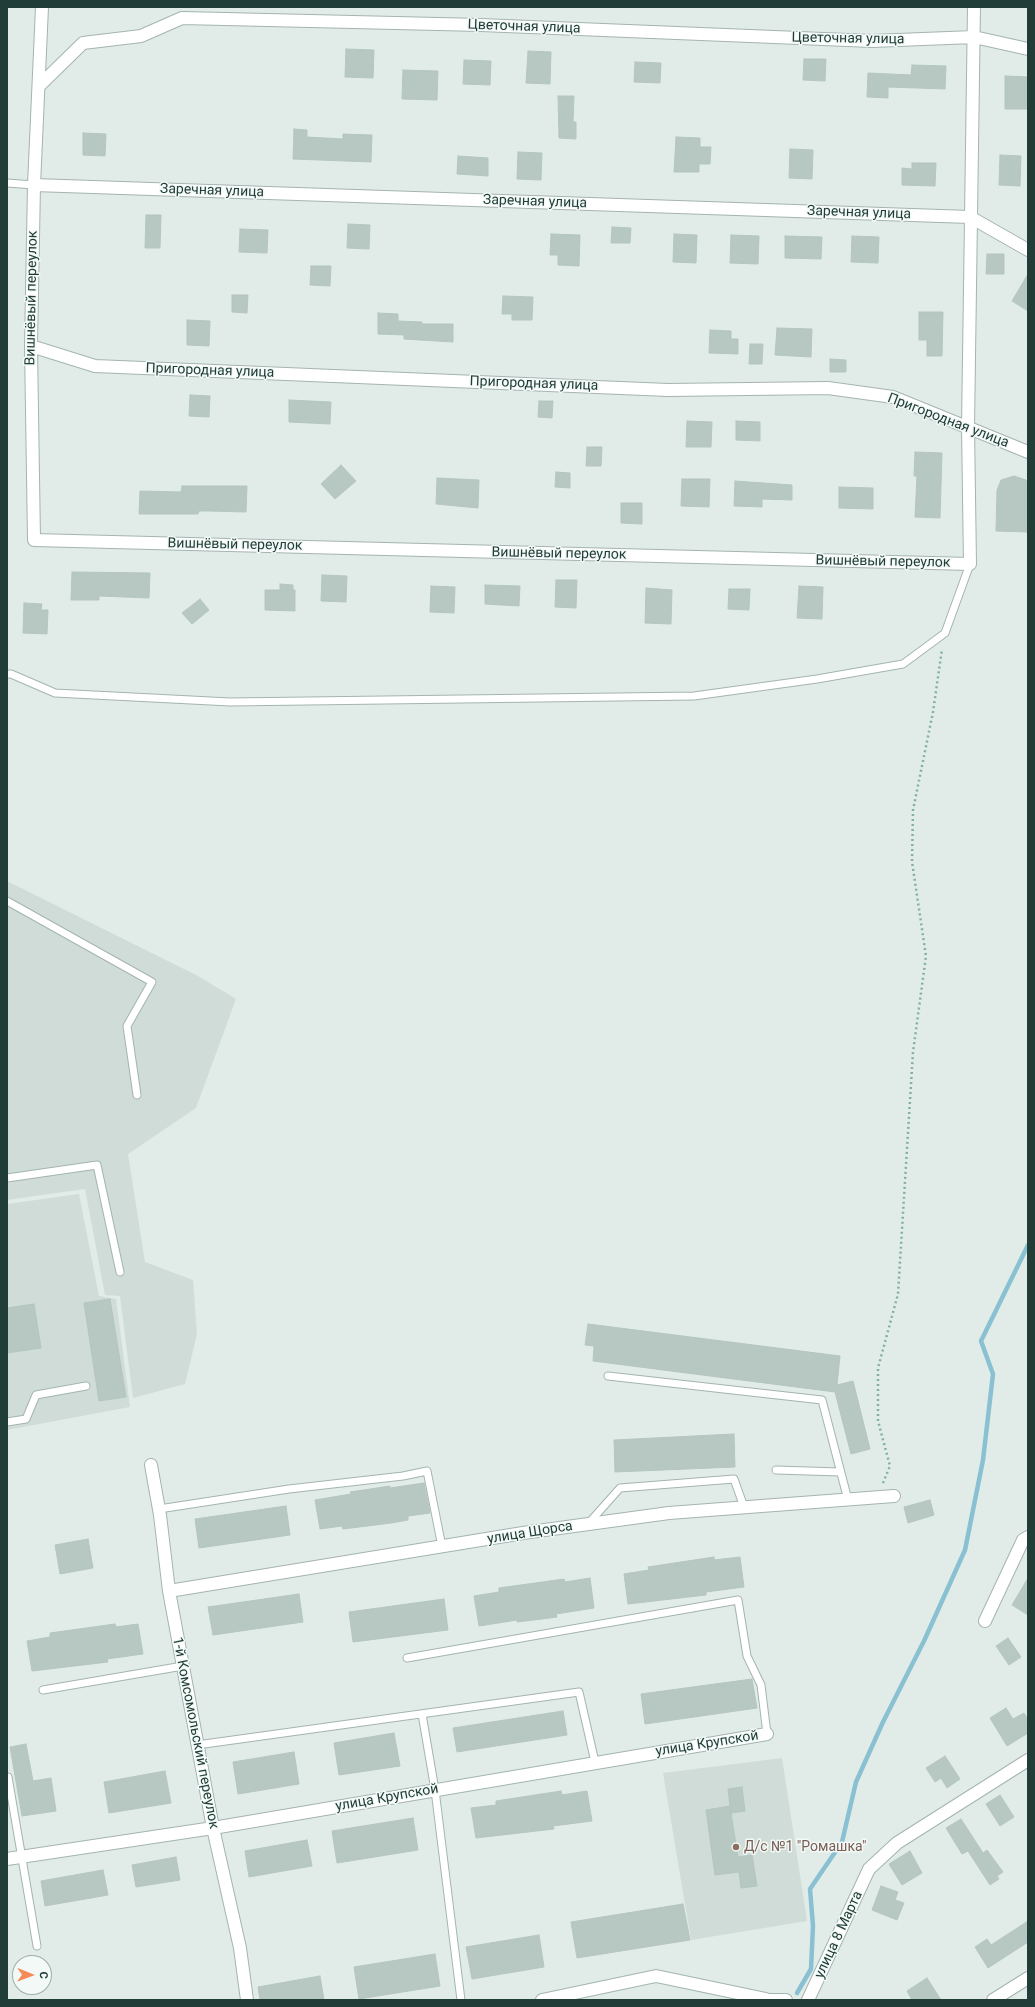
<!DOCTYPE html>
<html>
<head>
<meta charset="utf-8">
<style>
	body { margin:0 }
	#map { position:relative; width:1035px; height:2007px; overflow:hidden; background:#e1ece8; font-family:Roboto,sans-serif }
	canvas { display:block }
	.frame { position:absolute; inset:0; border:8px solid #213d38; pointer-events:none }
	.north { position:absolute; left:12px; top:1955px; width:40px; height:40px; box-sizing:border-box; background:#f2f9f6; border:1px solid #9eaeaa; border-radius:50%; rotate:91deg; font-size:11px; font-weight:700; line-height:16px; text-align:center; color:#213d38 }
	.north::after { content:''; display:block; margin:auto; width:14px; height:18px; background:#f48b58; clip-path:polygon(50% 0,100% 100%,50% 72%,0 100%) }
</style>
</head>
<body>
<div id="map">
<canvas width="1035" height="2007"></canvas>
<div class="frame"></div>
<div class="north">С</div>
</div>
<script>
const g = document.querySelector('canvas').getContext('2d');
g.lineJoin = 'round';
function fill(path, color) {
  g.fillStyle = color;
  g.fill(path, 'evenodd');
}
function shape(rows) {
  const path = new Path2D();
  for (const r of rows) {
    path.moveTo(r[0], r[1]);
    for (let i = 2; i < r.length; i += 2) path.lineTo(r[i], r[i + 1]);
  }
  return path;
}
function trace(path, color, width, dash) {
  g.strokeStyle = color;
  g.lineWidth = width;
  g.lineCap = dash ? 'butt' : 'round';
  g.setLineDash(dash || []);
  g.stroke(path);
}
function write(font, color, halo, rows, align = 'center') {
  g.font = font + ' Roboto,sans-serif';
  g.lineWidth = 3;
  g.setLineDash([]);
  g.textBaseline = 'middle';
  g.strokeStyle = halo;
  g.fillStyle = color;
  for (const [text, x, y, turn = 0] of rows) {
    g.save();
    g.translate(x, y);
    g.rotate((+turn || 0) * Math.PI / 180);
    g.textAlign = isNaN(turn) ? turn : align;
    if (halo) g.strokeText(text, 0, 0);
    g.fillText(text, 0, 0);
    g.restore();
  }
}
fill(shape([
	[7,881,198,976,236,999,196,1108,128,1154,145,1262,193,1280,197,1334,185,1384,133,1398,120,1296,105,1295,85,1189,7,1200],
	[79,1194,99,1296,116,1299,130,1407,7,1430,7,1204],
	[782,1758,807,1921,691,1940,663,1773]
]), '#d0dcd7');
trace(shape([
	[797,1993,811,1969,813,1926,810,1889,842,1842,856,1782,883,1722,924,1641,965,1550,983,1460,993,1374,981,1341,1028,1245]
]), '#89c1d2', 4.5);
const building = shape([
	[346,49,374,50,373,78,345,77,346,49],
	[528,51,551,52,550,84,526,83,528,51],
	[804,59,826,59,825,81,803,80,804,59],
	[464,60,491,61,490,85,463,84,464,60],
	[635,62,661,63,660,83,634,82,635,62],
	[912,65,946,66,945,89,888,87,888,98,867,97,868,73,911,75,912,65],
	[403,70,438,71,437,100,402,99,403,70],
	[1005,76,1028,77,1028,109,1005,109,1005,76],
	[558,96,574,96,573,122,576,122,576,139,559,138,558,96],
	[294,129,307,130,307,137,343,139,343,134,372,135,371,162,293,159,294,129],
	[83,133,106,134,105,156,83,155,83,133],
	[676,137,700,138,700,147,711,147,710,164,699,164,699,172,674,172,676,137],
	[790,149,813,150,812,179,789,178,790,149],
	[518,152,542,153,541,180,517,179,518,152],
	[1000,155,1021,156,1020,186,999,185,1000,155],
	[458,156,488,158,488,176,457,174,458,156],
	[912,163,936,163,935,186,902,185,902,168,912,169,912,163],
	[146,215,161,215,160,248,145,248,146,215],
	[348,224,370,225,369,249,347,248,348,224],
	[612,227,631,228,630,243,611,243,612,227],
	[240,229,268,230,267,253,239,252,240,229],
	[551,234,580,235,579,266,558,265,558,255,550,255,551,234],
	[674,234,697,235,696,263,673,262,674,234],
	[731,235,759,236,758,264,730,263,731,235],
	[785,236,822,237,821,259,785,258,785,236],
	[852,236,879,237,878,263,851,262,852,236],
	[987,254,1004,254,1004,274,986,274,987,254],
	[311,266,331,266,330,286,310,285,311,266],
	[1028,274,1028,311,1012,301,1028,274],
	[232,295,248,295,247,313,232,312,232,295],
	[503,296,533,297,532,320,512,320,512,314,502,314,503,296],
	[919,312,943,312,942,356,927,356,927,340,919,340,919,312],
	[378,313,398,314,398,321,422,322,422,324,453,324,453,342,404,339,404,335,378,334,378,313],
	[187,320,210,321,209,346,187,345,187,320],
	[777,328,812,329,811,357,775,355,777,328],
	[710,330,731,331,731,339,738,339,738,354,709,353,710,330],
	[750,344,763,344,762,364,749,364,750,344],
	[830,359,846,360,846,372,830,372,830,359],
	[190,395,210,396,209,417,189,416,190,395],
	[289,400,331,402,330,424,289,422,289,400],
	[539,401,553,401,552,418,538,417,539,401],
	[687,421,712,422,711,447,686,447,687,421],
	[736,421,760,422,760,441,736,440,736,421],
	[587,447,602,447,601,466,586,466,587,447],
	[915,452,942,453,940,518,915,517,917,476,914,476,915,452],
	[341,465,356,481,335,499,321,484,341,465],
	[556,472,570,473,570,488,555,487,556,472],
	[1014,476,1026,480,1028,484,1028,532,996,531,997,490,1001,480,1014,476],
	[437,478,479,480,478,508,436,504,437,478],
	[682,479,710,479,709,507,681,506,682,479],
	[735,481,792,485,792,500,762,499,762,507,734,506,735,481],
	[182,486,247,486,246,512,208,511,199,511,198,514,139,514,140,491,181,492,182,486],
	[839,487,873,488,873,509,839,508,839,487],
	[621,503,642,503,642,524,621,523,621,503],
	[72,572,150,573,149,598,99,596,99,600,71,600,72,572],
	[322,575,347,576,346,602,321,601,322,575],
	[556,580,577,580,576,608,555,607,556,580],
	[280,584,293,585,293,590,295,590,295,611,265,610,265,590,280,590,280,584],
	[485,585,520,586,519,606,485,604,485,585],
	[431,586,455,587,454,613,430,612,431,586],
	[799,586,823,587,822,619,797,618,799,586],
	[646,588,672,590,671,624,645,623,646,588],
	[729,589,750,589,749,610,728,609,729,589],
	[200,599,209,610,192,624,182,613,200,599],
	[24,603,42,604,41,610,48,610,47,634,23,633,24,603],
	[110,1299,126,1397,99,1401,84,1303,110,1299],
	[34,1304,41,1348,7,1353,7,1308,34,1304],
	[588,1324,840,1356,837,1385,853,1381,870,1449,851,1454,835,1392,593,1361,594,1346,585,1345,588,1324],
	[734,1434,735,1467,615,1472,614,1440,734,1434],
	[424,1483,430,1513,408,1516,408,1520,391,1523,343,1529,342,1526,320,1529,315,1500,351,1494,350,1492,364,1490,390,1486,390,1488,424,1483],
	[930,1500,934,1515,908,1523,904,1507,930,1500],
	[286,1506,290,1535,199,1548,195,1519,286,1506],
	[88,1539,93,1568,60,1574,55,1545,88,1539],
	[714,1557,714,1560,740,1557,744,1587,706,1592,706,1595,628,1604,624,1574,649,1570,648,1567,714,1557],
	[590,1578,594,1608,556,1614,557,1617,542,1619,517,1622,517,1620,479,1626,474,1596,499,1592,499,1588,564,1579,565,1582,590,1578],
	[1028,1578,1028,1615,1012,1605,1028,1578],
	[299,1594,303,1622,213,1635,208,1607,299,1594],
	[444,1599,448,1630,353,1642,349,1612,444,1599],
	[115,1624,116,1627,138,1624,143,1654,107,1659,108,1662,32,1671,27,1641,50,1637,50,1633,115,1624],
	[1008,1638,1021,1657,1009,1665,996,1646,1008,1638],
	[752,1679,757,1708,645,1724,641,1694,752,1679],
	[1006,1708,1013,1719,1024,1713,1028,1720,1028,1733,1007,1746,990,1718,1006,1708],
	[563,1711,567,1735,457,1752,453,1728,563,1711],
	[394,1733,400,1766,339,1775,334,1743,394,1733],
	[26,1744,33,1781,51,1778,56,1811,22,1816,10,1747,26,1744],
	[294,1752,299,1784,238,1794,233,1762,294,1752],
	[945,1756,960,1779,947,1788,941,1778,935,1782,926,1768,945,1756],
	[165,1771,171,1803,109,1813,104,1782,165,1771],
	[742,1787,745,1811,731,1813,730,1807,738,1857,752,1855,757,1886,741,1888,739,1872,715,1875,706,1810,730,1806,728,1789,742,1787],
	[561,1791,562,1795,587,1791,592,1821,553,1826,554,1829,476,1838,471,1808,496,1805,496,1801,561,1791],
	[1000,1795,1014,1817,1000,1826,986,1804,1000,1795],
	[413,1818,418,1850,337,1863,332,1831,413,1818],
	[961,1819,983,1853,987,1850,1003,1872,997,1876,999,1879,990,1885,968,1851,962,1854,946,1828,961,1819],
	[307,1840,312,1866,249,1877,245,1851,307,1840],
	[910,1851,922,1873,902,1885,889,1864,910,1851],
	[176,1857,180,1880,136,1887,132,1865,176,1857],
	[103,1870,108,1895,45,1906,41,1881,103,1870],
	[881,1886,898,1892,895,1900,904,1903,897,1920,872,1910,881,1886],
	[683,1904,690,1940,577,1958,571,1922,683,1904],
	[1028,1921,1028,1942,988,1968,975,1947,987,1939,991,1945,1028,1921],
	[539,1935,544,1967,472,1979,466,1947,539,1935],
	[435,1954,440,1986,359,1999,354,1967,435,1954],
	[320,1976,324,2000,260,2000,258,1987,320,1976],
	[927,1978,941,2000,912,2000,907,1991,927,1978]
]);
fill(building, '#b7c7c1');
trace(building, '#b4c6c0', 1);
const service = shape([
	[7,183,34,185],
	[7,674,11,674,55,693,230,702,694,696,817,679,903,664,945,633,970,564],
	[7,901,152,982,127,1026,137,1095],
	[7,1178,97,1165,120,1272],
	[608,1376,822,1400,848,1500],
	[7,1422,26,1419,36,1395,86,1386],
	[776,1470,840,1472],
	[159,1509,289,1489,403,1476,427,1471,442,1547],
	[588,1524,620,1488,734,1479,744,1507],
	[407,1658,738,1600,747,1656,761,1685,767,1734],
	[43,1690,183,1666],
	[422,1714,435,1790,461,2000],
	[197,1745,579,1692,595,1762],
	[8,1777,37,1946]
]);
const minor = shape([
	[42,7,34,185,31,346,34,540,970,564,968,427,974,7],
	[40,85,83,43,141,36,182,18,481,25,872,41,974,37,1028,49],
	[34,185,970,217,1028,250],
	[31,346,95,366,668,390,828,388,893,397,1028,452],
	[151,1465,160,1515,169,1591,213,1828,240,1948,247,2000],
	[169,1591,523,1533,669,1513,894,1496],
	[985,1621,1023,1540,1028,1537],
	[7,1859,213,1828,767,1734],
	[542,2000,656,1976,766,1999],
	[765,2000,786,2000],
	[808,2000,869,1869,897,1843,1028,1760],
	[993,2000,1028,1978]
]);
trace(service, '#a4b4b0', 9);
trace(minor, '#a4b4b0', 14);
trace(shape([
	[883,1483,890,1466,878,1421,878,1368,898,1294,913,1052,926,956,912,862,913,810,933,712,942,649]
]), '#81b0a5', 2.5, [2, 3]);
trace(service, '#fff', 7);
trace(minor, '#fff', 12);
for (const [x, y, r, color] of [
	[736,1847,4,"#8d6e63"]
]) {
  const dot = new Path2D();
  dot.arc(x, y, r, 0, 2 * Math.PI);
  g.fillStyle = color;
  g.fill(dot);
  trace(dot, '#f2f9f6', 1.5);
}
write('14px', '#213d38', '#f2f9f6', [
	["Цветочная улица",524,27,2],
	["Цветочная улица",848,39,1],
	["Заречная улица",212,191,2],
	["Заречная улица",535,202,2],
	["Заречная улица",859,213,2],
	["Вишнёвый переулок",32,298,-89],
	["Пригородная улица",210,371,2],
	["Пригородная улица",534,384,2],
	["Пригородная улица",948,421,21],
	["Вишнёвый переулок",235,545,1],
	["Вишнёвый переулок",559,554,1],
	["Вишнёвый переулок",883,562,1],
	["улица Щорса",530,1533,-9],
	["1-й Комсомольский переулок",195,1733,79],
	["улица Крупской",707,1744,-9],
	["улица Крупской",387,1798,-10],
	["улица 8 Марта",839,1935,-65]
]);
write('14px', '#785e54', '#f2f9f6', [
	["Д/с №1 \"Ромашка\"",744,1847]
], 'left');
</script>
</body>
</html>
